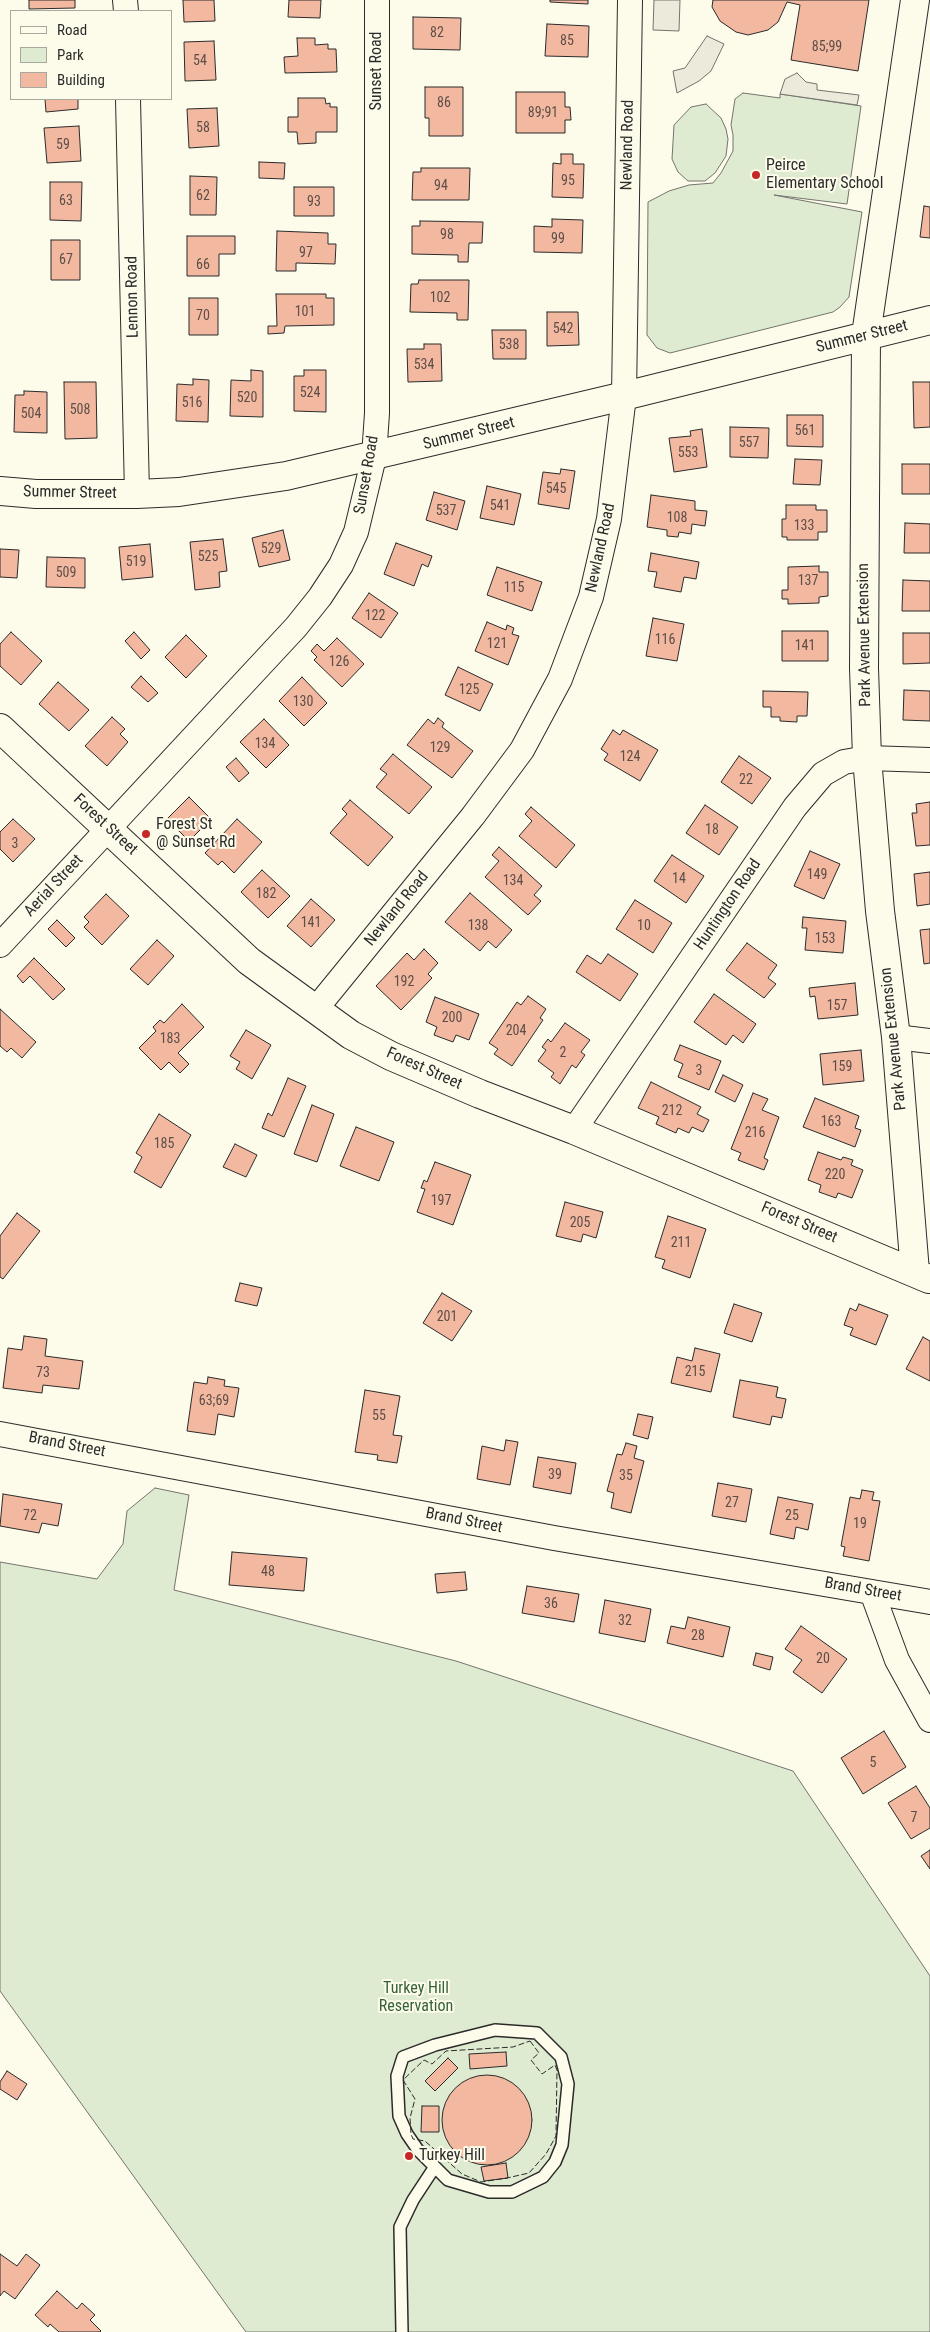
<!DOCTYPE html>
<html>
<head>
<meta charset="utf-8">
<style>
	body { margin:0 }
	#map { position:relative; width:930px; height:2332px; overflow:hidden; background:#fdfbea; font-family:"Roboto Condensed",sans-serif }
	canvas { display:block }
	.legend { position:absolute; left:10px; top:10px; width:162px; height:90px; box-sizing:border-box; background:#fdfbea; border:1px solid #a9a89e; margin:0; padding:6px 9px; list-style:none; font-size:15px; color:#2b2b2b }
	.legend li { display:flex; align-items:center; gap:10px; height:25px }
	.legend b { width:25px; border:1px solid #a9a89e }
</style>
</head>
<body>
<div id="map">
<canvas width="930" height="2332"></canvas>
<ul class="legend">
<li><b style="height:6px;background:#fdfbea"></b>Road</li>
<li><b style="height:14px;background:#deebd1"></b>Park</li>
<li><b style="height:14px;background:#f2b8a0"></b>Building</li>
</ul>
</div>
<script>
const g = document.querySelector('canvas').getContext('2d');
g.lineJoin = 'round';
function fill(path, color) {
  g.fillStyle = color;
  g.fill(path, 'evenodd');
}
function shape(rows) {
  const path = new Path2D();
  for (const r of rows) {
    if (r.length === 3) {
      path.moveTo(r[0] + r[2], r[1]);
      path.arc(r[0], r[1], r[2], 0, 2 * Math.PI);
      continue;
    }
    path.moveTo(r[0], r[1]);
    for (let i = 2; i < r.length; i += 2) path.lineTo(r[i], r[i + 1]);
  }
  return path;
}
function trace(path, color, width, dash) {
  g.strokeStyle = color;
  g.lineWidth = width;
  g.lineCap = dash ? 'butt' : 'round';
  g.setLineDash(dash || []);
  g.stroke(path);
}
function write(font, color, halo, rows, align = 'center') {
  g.font = font + ' "Roboto Condensed",sans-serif';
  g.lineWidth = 4;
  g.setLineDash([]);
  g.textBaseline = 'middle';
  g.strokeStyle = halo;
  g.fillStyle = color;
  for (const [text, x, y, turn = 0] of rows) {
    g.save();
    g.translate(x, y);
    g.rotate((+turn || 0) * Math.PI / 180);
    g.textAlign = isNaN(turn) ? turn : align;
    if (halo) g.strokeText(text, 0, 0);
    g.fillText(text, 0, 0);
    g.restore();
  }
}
const green = shape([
	[743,93,780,98,780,94,861,106,847,204,774,195,862,212,849,297,840,307,833,312,670,353,657,348,647,335,648,202,669,191,689,185,713,183,721,173,733,151,733,135,731,125,735,99,743,93],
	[706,104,721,118,726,129,728,139,726,156,715,173,705,181,688,181,678,172,672,159,674,125,691,107,706,104],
	[155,1488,189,1495,174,1590,456,1661,793,1771,930,1976,930,2332,246,2332,0,1991,0,1562,97,1579,123,1544,127,1511,155,1488]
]);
fill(green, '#deebd1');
trace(green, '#74746e', 1);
const parking = shape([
	[654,0,680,0,679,31,653,30,654,0],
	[707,36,724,44,711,71,699,81,677,93,673,71,685,68,707,36],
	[797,73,806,82,817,84,817,90,859,95,857,105,780,94,785,79,797,73]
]);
fill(parking, '#eceadb');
trace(parking, '#74746e', 1);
const building = shape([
	[29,0,75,0,75,8,29,9,29,0],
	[183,0,214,0,215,21,184,22,183,0],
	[289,0,321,0,320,18,288,17,289,0],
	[550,0,588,0,588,4,550,2,550,0],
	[713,0,869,0,858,71,791,60,800,5,787,2,778,22,768,30,748,35,736,32,720,21,712,7,713,0],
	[413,17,461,18,460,50,413,49,413,17],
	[547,24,589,26,588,57,545,56,547,24],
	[297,38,315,38,315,45,328,44,328,49,336,49,337,72,285,73,284,57,298,56,297,38],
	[214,41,216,80,185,81,184,42,214,41],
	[425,87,463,87,463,136,429,136,429,118,425,118,425,87],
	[516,92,565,92,565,107,570,107,571,120,565,120,565,133,516,133,516,92],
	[298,98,325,98,326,104,330,103,330,107,337,107,337,132,316,132,316,143,298,144,297,132,288,132,288,117,298,117,298,98],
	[45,99,78,99,78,109,46,112,45,99],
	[217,108,219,146,189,148,187,109,217,108],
	[79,126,81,161,47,163,44,128,79,126],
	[561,154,573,154,573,164,584,164,583,198,552,197,553,163,561,164,561,154],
	[259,162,285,163,284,179,259,178,259,162],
	[421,168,470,168,469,200,412,200,413,172,421,172,421,168],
	[190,176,217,177,216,215,190,215,190,176],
	[50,182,82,182,81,221,50,220,50,182],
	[294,187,334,187,334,216,294,216,294,187],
	[924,206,930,207,930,238,920,237,924,206],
	[552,219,583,220,582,253,534,252,534,226,552,227,552,219],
	[420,221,483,222,482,243,469,243,468,262,458,262,458,255,412,254,412,226,420,226,420,221],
	[277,231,328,233,328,244,336,244,335,264,296,263,296,271,276,271,277,231],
	[187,236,235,236,235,254,219,254,219,276,187,276,187,236],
	[51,240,80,240,80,280,51,280,51,240],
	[419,280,469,280,468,320,457,320,457,313,410,312,411,284,418,284,419,280],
	[276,294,326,294,326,298,334,298,334,325,285,326,284,333,268,334,268,326,277,326,276,294],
	[189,298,218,298,218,335,189,335,189,298],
	[547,312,578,312,579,345,547,346,547,312],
	[492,330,526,330,526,359,493,359,492,330],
	[424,344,441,344,442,381,408,382,407,349,424,349,424,344],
	[251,370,263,371,263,417,230,416,231,380,251,381,251,370],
	[304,370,326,370,326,412,294,411,294,376,304,376,304,370],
	[193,379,209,380,208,422,176,421,177,384,193,385,193,379],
	[64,382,96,382,97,438,65,439,64,382],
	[913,382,930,382,930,427,914,428,913,382],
	[24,391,47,392,47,433,14,432,15,395,24,395,24,391],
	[787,415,823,415,823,447,787,446,787,415],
	[730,427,769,428,768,458,730,457,730,427],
	[702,429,707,467,674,472,669,438,691,436,690,431,702,429],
	[795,459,822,460,820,485,793,484,795,459],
	[902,464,930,464,930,494,902,494,902,464],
	[561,469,575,471,569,509,538,504,543,472,560,474,561,469],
	[487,486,521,494,514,525,480,518,487,486],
	[434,492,465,501,457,530,426,520,434,492],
	[651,495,695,501,695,510,707,511,705,526,692,524,691,534,679,532,678,537,667,536,667,530,647,527,651,495],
	[786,505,816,505,816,510,827,510,827,532,818,532,818,540,787,540,787,537,782,537,782,519,786,519,786,505],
	[905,523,930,524,930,553,904,553,905,523],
	[283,530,290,560,259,567,252,538,283,530],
	[223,539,227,571,219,572,220,587,195,590,190,542,223,539],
	[396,543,432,556,428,567,422,564,414,586,384,574,396,543],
	[150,544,153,577,122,580,119,547,150,544],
	[0,549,19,550,17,578,0,577,0,549],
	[651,553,699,562,696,579,684,577,681,592,654,587,657,572,648,571,651,553],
	[47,557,85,558,85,588,46,587,47,557],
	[819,566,819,572,828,572,828,596,819,597,819,603,788,604,788,599,782,599,782,590,788,590,788,567,819,566],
	[497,567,542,582,532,611,487,595,497,567],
	[903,580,930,581,930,611,902,611,903,580],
	[369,593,398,613,381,638,352,618,369,593],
	[653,618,684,624,677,661,646,656,653,618],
	[487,622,506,630,507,625,514,628,512,634,519,636,508,665,475,651,487,622],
	[782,631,828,631,828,661,782,661,782,631],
	[11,632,42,661,21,685,0,666,0,644,11,632],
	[134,632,150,650,141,659,125,641,134,632],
	[903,633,930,633,930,663,903,664,903,633],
	[186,635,207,656,186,678,165,657,186,635],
	[337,638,364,664,342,687,314,660,317,657,311,651,317,644,324,651,337,638],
	[458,667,493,684,480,711,445,695,458,667],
	[141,676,158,693,148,702,131,687,141,676],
	[302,677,327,703,304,726,279,701,302,677],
	[58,682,89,710,69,731,39,704,58,682],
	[904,690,930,691,930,721,903,720,904,690],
	[763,691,808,692,807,716,797,716,797,722,780,721,780,717,771,717,771,707,763,707,763,691],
	[112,717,125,729,120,734,128,742,107,766,85,746,112,717],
	[438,718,444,723,442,727,473,751,452,778,407,745,428,719,434,724,438,718],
	[264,719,289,745,266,768,240,742,264,719],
	[613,730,620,735,623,730,658,750,640,781,604,760,608,754,601,749,613,730],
	[393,754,432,787,409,814,376,787,387,774,380,769,393,754],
	[739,756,771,778,752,804,721,782,739,756],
	[236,758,249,773,239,782,226,767,236,758],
	[189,797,211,819,189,841,167,819,189,797],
	[350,800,393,837,368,866,330,833,347,814,342,809,350,800],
	[930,802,930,845,916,846,912,813,917,813,916,804,930,802],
	[705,805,738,827,719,855,686,833,705,805],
	[531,807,575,845,556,868,519,836,532,821,525,814,531,807],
	[13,819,35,839,13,862,0,849,0,832,13,819],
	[237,819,262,842,234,873,222,861,218,865,205,853,237,819],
	[499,847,542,886,534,895,541,901,528,915,485,877,499,861,492,855,499,847],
	[810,851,840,864,824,899,794,886,810,851],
	[672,855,704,876,686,903,654,881,672,855],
	[262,870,290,896,268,918,241,892,262,870],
	[930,872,930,904,917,906,914,874,930,872],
	[470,893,512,930,496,948,488,941,480,951,445,922,470,893],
	[106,894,129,916,102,945,84,927,89,922,84,917,106,894],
	[311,899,335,920,311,947,287,926,311,899],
	[635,900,672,923,653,953,616,929,635,900],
	[803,917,846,921,843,953,805,950,807,928,802,928,803,917],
	[57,920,75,938,66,947,48,929,57,920],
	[930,929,930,963,924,964,920,930,930,929],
	[157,940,174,956,148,985,130,969,157,940],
	[747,943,777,965,768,978,776,984,764,998,726,970,747,943],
	[424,949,438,963,428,974,432,978,401,1010,376,986,407,953,414,960,424,949],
	[608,954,638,974,620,1001,576,972,587,955,601,964,608,954],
	[34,958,65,989,53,1000,30,976,23,983,17,976,34,958],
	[855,983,858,1015,818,1019,815,996,810,997,809,988,855,983],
	[714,994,756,1024,743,1043,733,1035,726,1045,694,1022,714,994],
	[528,996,546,1009,540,1018,543,1020,512,1066,494,1054,498,1049,489,1043,517,1002,521,1005,528,996],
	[435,997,479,1014,469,1040,456,1035,453,1042,434,1035,437,1027,426,1022,435,997],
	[182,1004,204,1027,178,1053,189,1064,180,1073,169,1062,161,1070,139,1048,156,1031,153,1027,160,1020,164,1023,182,1004],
	[0,1009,36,1042,22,1058,11,1048,7,1052,0,1046,0,1009],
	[565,1023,590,1040,581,1052,585,1055,576,1068,572,1065,560,1084,551,1077,554,1073,538,1061,546,1050,542,1047,548,1039,551,1042,565,1023],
	[246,1030,271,1045,252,1079,236,1069,240,1062,230,1056,246,1030],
	[680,1045,721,1061,709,1090,678,1077,683,1064,674,1060,680,1045],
	[861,1050,864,1081,823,1085,820,1054,861,1050],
	[723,1075,743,1085,735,1102,715,1092,723,1075],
	[288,1078,306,1086,284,1137,262,1128,268,1113,272,1116,288,1078],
	[651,1082,701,1107,697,1114,709,1120,703,1132,692,1127,689,1133,678,1128,676,1133,656,1124,659,1117,638,1108,651,1082],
	[753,1093,768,1099,762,1110,779,1117,764,1158,768,1160,764,1170,738,1160,741,1153,731,1149,753,1093],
	[815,1098,859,1116,855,1128,861,1130,855,1147,803,1127,815,1098],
	[312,1105,334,1114,317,1162,294,1154,312,1105],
	[159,1114,191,1135,161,1188,134,1172,142,1157,136,1153,159,1114],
	[356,1127,394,1142,379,1181,340,1166,356,1127],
	[235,1144,257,1155,246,1177,223,1167,235,1144],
	[818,1152,841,1160,843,1157,853,1160,851,1165,863,1170,852,1198,838,1193,836,1198,819,1192,821,1185,808,1180,818,1152],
	[435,1162,471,1175,453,1225,417,1212,425,1189,421,1188,424,1180,427,1182,435,1162],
	[565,1202,603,1212,596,1238,583,1234,581,1242,556,1236,565,1202],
	[17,1213,40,1231,3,1279,0,1277,0,1236,17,1213],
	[668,1216,706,1229,690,1278,662,1268,665,1260,655,1257,668,1216],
	[240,1283,262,1288,257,1306,235,1301,240,1283],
	[442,1293,472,1311,452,1341,423,1323,442,1293],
	[734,1304,762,1313,752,1342,724,1333,734,1304],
	[859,1304,888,1315,876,1345,850,1335,853,1328,844,1325,850,1308,856,1311,859,1304],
	[24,1336,47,1339,45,1356,83,1361,79,1389,43,1385,42,1393,3,1388,8,1348,22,1350,24,1336],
	[923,1337,930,1341,930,1381,906,1369,923,1337],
	[695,1348,720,1354,711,1392,671,1383,677,1357,692,1361,695,1348],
	[208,1377,225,1380,224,1386,239,1388,234,1417,218,1414,215,1435,187,1431,194,1382,207,1384,208,1377],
	[740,1380,778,1387,776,1397,786,1399,782,1418,772,1416,770,1425,733,1417,740,1380],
	[365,1390,400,1396,393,1435,402,1436,397,1463,377,1460,378,1455,355,1452,365,1390],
	[638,1414,653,1417,648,1439,633,1435,638,1414],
	[506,1440,518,1442,510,1485,477,1479,482,1446,504,1451,506,1440],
	[626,1443,637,1446,634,1458,644,1461,631,1513,611,1508,614,1493,607,1491,617,1454,622,1455,626,1443],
	[538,1457,576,1463,571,1494,533,1487,538,1457],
	[718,1483,752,1489,746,1522,712,1516,718,1483],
	[862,1490,874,1492,872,1500,880,1501,869,1561,843,1556,845,1547,841,1546,850,1497,860,1499,862,1490],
	[3,1494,62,1504,58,1526,42,1523,39,1533,0,1526,3,1494],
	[778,1497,813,1504,808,1530,796,1527,794,1539,770,1534,778,1497],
	[232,1552,307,1558,304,1591,229,1585,232,1552],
	[465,1572,467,1590,437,1593,435,1574,465,1572],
	[527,1586,579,1594,574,1622,522,1613,527,1586],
	[605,1600,651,1609,645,1642,599,1633,605,1600],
	[688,1617,730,1627,723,1657,667,1643,671,1626,685,1629,688,1617],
	[801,1626,847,1659,822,1693,793,1672,802,1660,785,1649,801,1626],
	[756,1653,773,1657,770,1670,753,1665,756,1653],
	[884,1731,906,1767,863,1794,841,1758,884,1731],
	[916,1786,930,1808,930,1828,911,1839,888,1803,916,1786],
	[930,1850,930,1869,921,1856,930,1850],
	[506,2052,507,2066,470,2069,469,2054,506,2052],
	[448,2058,458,2068,435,2091,425,2081,448,2058],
	[7,2071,27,2084,17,2100,0,2089,0,2082,7,2071],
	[487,2120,45],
	[422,2106,439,2106,439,2132,421,2132,422,2106],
	[506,2163,508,2178,484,2181,481,2167,506,2163],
	[0,2254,17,2266,26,2254,40,2265,15,2299,4,2291,0,2296,0,2254],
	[57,2291,77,2309,82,2303,95,2315,90,2320,101,2331,100,2332,59,2332,50,2324,48,2327,35,2315,57,2291]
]);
fill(building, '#f2b8a0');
trace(building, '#2b2b2b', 1);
const service = shape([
	[495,2030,537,2033,561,2057,568,2084,562,2145,555,2162,543,2177,512,2192,489,2192,448,2180,418,2150,407,2134,399,2116,397,2076,403,2057,435,2045,495,2030],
	[402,2332,400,2227,413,2200,434,2168]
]);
const minor = shape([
	[125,0,126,11],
	[128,99,137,494],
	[0,945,296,627,320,597,341,565,356,532,374,457,377,413,377,0],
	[315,1010,473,816,522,750,560,679,591,597,609,519,624,396,630,0],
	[896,1037,930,1041],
	[574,1130,795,807,823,774,844,762,867,758,930,760],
	[0,1434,554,1538,930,1602],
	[872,1592,897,1660,930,1720]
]);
const secondary = shape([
	[915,0,866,335,864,668,867,758,880,911,896,1037,915,1272],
	[0,491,36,494,137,494,179,492,286,476,624,396,930,320],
	[0,728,249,961,351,1035,391,1056,480,1094,574,1130,929,1279]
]);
trace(service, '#2b2b2b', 14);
trace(minor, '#2b2b2b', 26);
trace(secondary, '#2b2b2b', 30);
trace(service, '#fdfbea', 11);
trace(minor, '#fdfbea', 24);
trace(secondary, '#fdfbea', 28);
trace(shape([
	[530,2041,539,2053,531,2060,542,2074,555,2065,557,2070,556,2136,546,2154,529,2173,507,2178,481,2182,462,2174,425,2141,413,2139,411,2134,410,2118,415,2099,403,2080,424,2060,432,2064,446,2051,513,2047,530,2041]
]), '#2b2b2b', 1, [6, 2.5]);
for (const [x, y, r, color] of [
	[756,175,5,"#c62828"],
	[146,834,5,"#c62828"],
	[409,2156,5,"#c62828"]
]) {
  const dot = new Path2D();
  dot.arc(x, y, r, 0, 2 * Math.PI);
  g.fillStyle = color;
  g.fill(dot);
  trace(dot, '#fdfbea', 2);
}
write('14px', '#5d4e48', null, [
	["82",437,33],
	["85",567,41],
	["85;99",827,47],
	["54",200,61],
	["86",444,103],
	["89;91",543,113],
	["58",203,128],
	["59",63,145],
	["95",568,181],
	["94",441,186],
	["62",203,196],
	["63",66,201],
	["93",314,202],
	["98",447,235],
	["99",558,239],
	["97",306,253],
	["67",66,260],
	["66",203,265],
	["102",440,298],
	["101",305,312],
	["70",203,316],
	["542",563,329],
	["538",509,345],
	["534",424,365],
	["524",310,393],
	["520",247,398],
	["516",192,403],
	["508",80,410],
	["504",31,414],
	["561",805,431],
	["557",749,443],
	["553",688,453],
	["545",556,489],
	["541",500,506],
	["537",446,511],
	["108",677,518],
	["133",804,526],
	["529",271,549],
	["525",208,557],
	["519",136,562],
	["509",66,573],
	["137",808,581],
	["115",514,588],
	["122",375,616],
	["116",665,640],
	["121",497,644],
	["141",805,646],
	["126",339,662],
	["125",469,690],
	["130",303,702],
	["134",265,744],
	["129",440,748],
	["124",630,757],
	["22",746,780],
	["18",712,830],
	["3",15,844],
	["149",817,875],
	["14",679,879],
	["134",513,881],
	["182",266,894],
	["141",311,923],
	["138",478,926],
	["10",644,926],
	["153",825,939],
	["192",404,982],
	["157",837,1006],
	["200",452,1018],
	["204",516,1031],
	["183",170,1039],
	["2",563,1053],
	["159",842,1067],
	["3",699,1071],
	["212",672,1111],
	["163",831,1122],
	["216",755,1133],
	["185",164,1144],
	["220",835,1175],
	["197",441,1201],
	["205",580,1223],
	["211",681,1243],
	["201",447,1317],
	["215",695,1372],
	["73",43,1373],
	["63;69",214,1401],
	["55",379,1416],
	["39",555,1475],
	["35",626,1476],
	["27",732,1503],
	["72",30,1516],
	["25",792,1516],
	["19",860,1524],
	["48",268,1572],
	["36",551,1604],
	["32",625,1621],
	["28",698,1636],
	["20",823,1659],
	["5",873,1763],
	["7",914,1818]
]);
write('16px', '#2b2b2b', '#fdfbea', [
	["Sunset Road",377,71,-90],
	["Newland Road",628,145,-89],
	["Lennon Road",133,297,-91],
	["Summer Street",862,337,-14],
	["Summer Street",469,434,-14],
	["Sunset Road",367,475,-80],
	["Summer Street",70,493,1],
	["Newland Road",601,548,-78],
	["Park Avenue Extension",865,635,-91],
	["Forest Street",105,825,43],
	["Aerial Street",54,886,-47],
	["Huntington Road",728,905,-56],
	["Newland Road",397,909,-51],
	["Park Avenue Extension",894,1039,-96],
	["Forest Street",424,1069,24],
	["Forest Street",799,1223,23],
	["Brand Street",67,1445,11],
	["Brand Street",464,1521,11],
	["Brand Street",863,1590,10]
]);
write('16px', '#2b2b2b', '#fdfbea', [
	["Peirce",766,166],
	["Elementary School",766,184],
	["Forest St",156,825],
	["@ Sunset Rd",156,843],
	["Turkey Hill",419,2156]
], 'left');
write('16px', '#34623c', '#fdfbea', [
	["Turkey Hill",416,1989],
	["Reservation",416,2007]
]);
</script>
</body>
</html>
